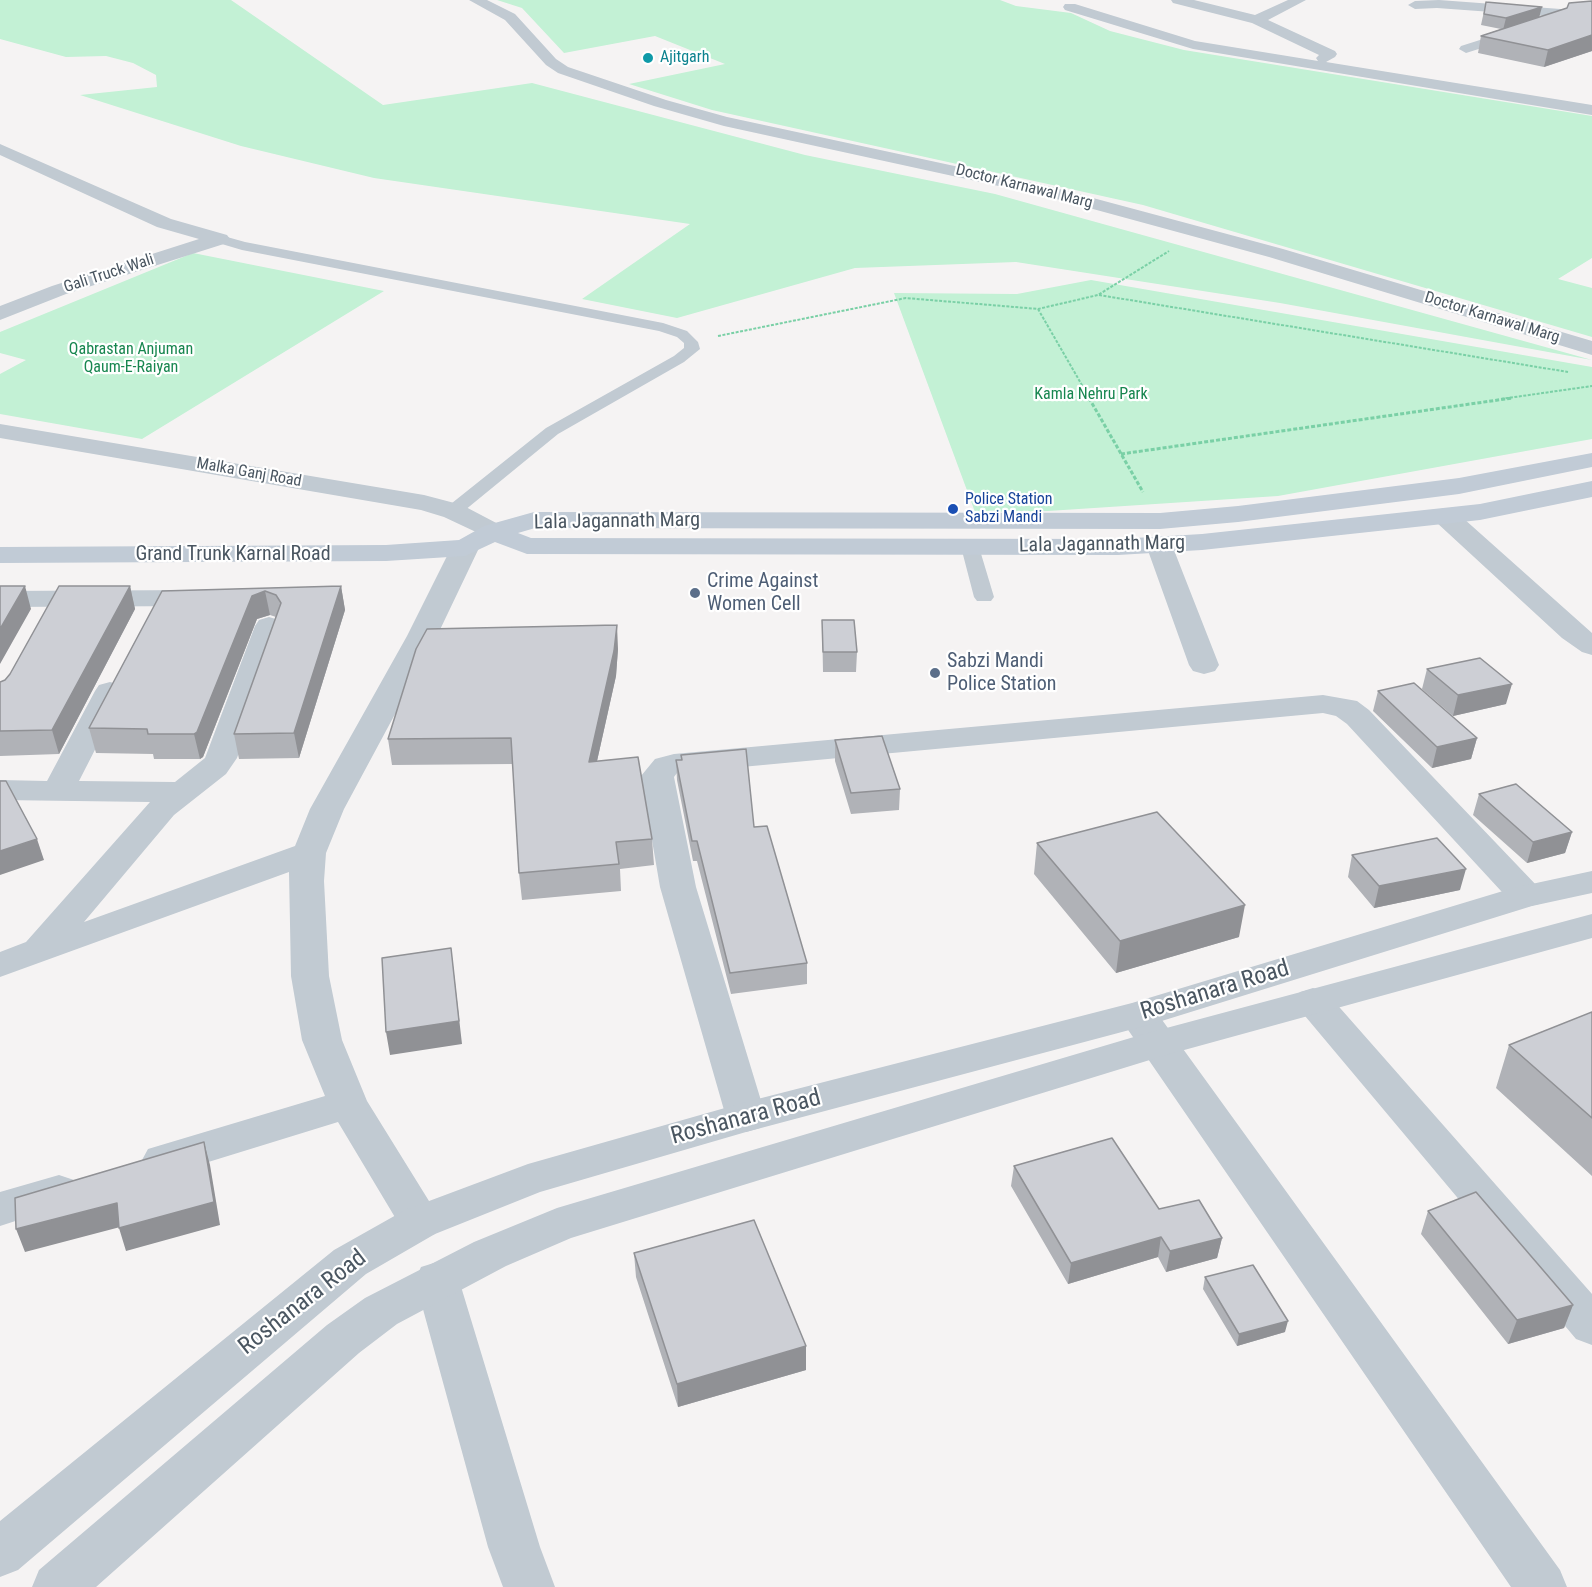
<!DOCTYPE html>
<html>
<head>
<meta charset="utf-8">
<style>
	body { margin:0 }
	canvas { display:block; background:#f5f3f3 }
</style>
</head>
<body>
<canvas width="1592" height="1587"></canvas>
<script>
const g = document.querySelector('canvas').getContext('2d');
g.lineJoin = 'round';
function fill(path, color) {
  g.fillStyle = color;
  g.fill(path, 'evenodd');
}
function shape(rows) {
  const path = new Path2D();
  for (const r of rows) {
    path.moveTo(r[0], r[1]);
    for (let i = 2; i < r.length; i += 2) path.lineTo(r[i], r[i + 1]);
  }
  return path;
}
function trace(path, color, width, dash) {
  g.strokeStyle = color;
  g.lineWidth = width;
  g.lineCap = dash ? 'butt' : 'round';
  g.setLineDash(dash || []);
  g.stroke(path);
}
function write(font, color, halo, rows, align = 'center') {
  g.font = font + ' "Roboto Condensed",sans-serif';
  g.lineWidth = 4.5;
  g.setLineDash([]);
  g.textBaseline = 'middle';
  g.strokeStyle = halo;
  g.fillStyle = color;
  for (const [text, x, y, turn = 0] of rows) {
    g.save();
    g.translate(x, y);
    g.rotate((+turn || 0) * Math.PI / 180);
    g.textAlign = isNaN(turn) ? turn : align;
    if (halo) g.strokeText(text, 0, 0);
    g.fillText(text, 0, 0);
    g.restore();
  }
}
fill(shape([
	[0,0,231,0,383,105,532,83,805,155,995,194,1592,360,1280,303,1016,262,855,268,677,318,582,299,690,224,374,178,241,146,80,95,157,87,156,75,133,63,106,56,66,57,0,39],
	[497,0,1000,0,1016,6,1071,13,1110,31,1184,50,1592,116,1592,258,1558,279,1592,288,1592,337,1143,205,712,110,629,84,725,64,655,36,564,53,522,8],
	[193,253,384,291,142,439,0,414,0,374,26,360,0,353,0,332],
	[1091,280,1592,367,1592,439,1278,496,1048,511,975,512,894,293,1017,294]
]), '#c3f1d5');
trace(shape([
	[1099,295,1568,372],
	[1038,309,1090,399],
	[718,336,906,298,1038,309,1098,295,1169,251],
	[1501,399,1592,386]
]), '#7ad0a6', 2, [3, 1.5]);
trace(shape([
	[1089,398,1143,492],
	[1121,454,1512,398]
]), '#7ad0a6', 3, [4, 2]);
fill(shape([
	[220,235,245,242,663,323,687,331,698,342,700,349,684,362,558,434,459,515,453,516,444,511,447,507,546,428,674,356,684,348,684,343,677,337,659,331,242,250,215,242,213,239,220,235],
	[970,541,979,547,994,597,991,601,977,601,974,597,961,547,970,541]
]), '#c1cad2');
fill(shape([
	[1171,0,1194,0,1255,15,1288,0,1306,0,1268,20,1335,51,1337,54,1335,57,1326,62,1592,105,1592,115,1193,49,1065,10,1063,7,1065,4,1075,4,1195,41,1318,61,1316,58,1319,55,1252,23,1173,3,1171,0],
	[1439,0,1574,10,1581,14,1574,18,1437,8,1415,9,1408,5,1415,1,1439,0],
	[1521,27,1528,31,1526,34,1466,53,1459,49,1461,46,1521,27],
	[0,144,171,219,227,235,230,239,227,243,66,294,0,320,0,306,52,286,199,239,157,227,0,155,0,144],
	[1445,508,1454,510,1592,633,1592,655,1582,652,1562,638,1436,522,1432,516,1436,510,1445,508],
	[1159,537,1169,539,1172,545,1219,665,1215,671,1204,674,1193,671,1189,665,1146,545,1149,539,1159,537],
	[465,540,475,542,479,548,437,636,344,809,326,853,324,881,329,976,342,1040,367,1101,442,1222,435,1234,420,1239,405,1234,338,1122,163,1176,148,1171,142,1160,148,1149,325,1096,302,1040,291,976,289,872,0,977,0,952,26,942,150,802,0,800,0,780,47,781,95,691,99,685,110,682,121,685,125,691,79,781,175,782,205,758,255,626,259,620,269,617,279,620,283,626,237,758,226,774,174,815,84,922,295,846,310,809,407,636,451,548,455,542,465,540],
	[202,590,212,592,216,598,212,604,202,606,0,607,0,591,202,590],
	[1323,695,1357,701,1369,710,1539,888,1544,896,1539,904,1526,907,1513,904,1347,724,1336,716,1323,713,677,773,674,777,696,887,766,1117,760,1128,746,1132,732,1128,726,1117,660,887,641,776,655,759,674,754,1323,695],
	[1313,988,1326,992,1592,1294,1592,1345,1576,1339,1300,1010,1294,1001,1300,992,1313,988],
	[1138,1002,1152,1006,1560,1570,1567,1587,1511,1587,1124,1024,1119,1015,1124,1006,1138,1002],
	[59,1175,74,1180,80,1191,74,1202,0,1226,0,1192,59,1175],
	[437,1262,453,1267,459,1280,540,1547,555,1587,503,1587,488,1547,415,1280,421,1267,437,1262]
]), '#c1cad2');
fill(shape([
	[469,0,487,0,515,14,556,59,568,67,666,100,727,117,1052,187,1283,249,1592,341,1592,355,1269,257,1049,197,724,126,654,106,558,73,546,65,505,20,469,0],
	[0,424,424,495,462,505,502,526,506,532,502,538,493,540,444,517,421,510,0,438,0,424],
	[1592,871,1592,893,1532,906,1152,1024,746,1132,540,1192,435,1234,366,1274,18,1570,0,1577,0,1521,334,1250,405,1210,528,1164,746,1102,1132,1003,1513,888,1592,871],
	[1592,914,1592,938,1166,1055,571,1238,506,1266,397,1324,359,1353,96,1587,32,1587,39,1570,327,1325,365,1298,474,1242,557,1208,1144,1034,1592,914]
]), '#c1cad2');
fill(shape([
	[1592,453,1592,467,1459,494,1238,522,1160,529,535,528,518,533,531,538,1118,539,1202,534,1480,504,1592,481,1592,497,1480,520,1202,550,1118,555,527,554,495,542,465,556,386,561,0,563,0,547,386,545,459,540,484,526,534,512,1160,513,1238,506,1459,478,1592,453]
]), '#c1cbd6');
fill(shape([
	[1592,1,1592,51,1544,67,1478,53,1481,36,1501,29,1481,25,1486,2,1540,17],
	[130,586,135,609,59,754,0,756,0,682,5,680],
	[341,586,345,610,299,758,239,759,234,734,276,617,270,615,257,619,203,757,200,759,154,759,153,754,96,753,89,728,162,591],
	[822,620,857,652,856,672,823,672],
	[618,649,616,676,597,761,652,839,654,865,620,869,621,891,522,900,519,873,513,764,392,765,388,739],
	[1427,669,1506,704,1453,716,1422,689],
	[1378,691,1477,738,1471,759,1432,768,1373,711],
	[835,740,900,789,899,810,851,814,835,761],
	[676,760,754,827,807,963,807,984,731,994,697,861,693,861,677,780],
	[1479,794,1572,832,1565,853,1527,863,1473,815],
	[1037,843,1239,937,1116,973,1034,874],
	[1352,855,1460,890,1374,908,1348,877],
	[1592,1012,1592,1176,1496,1088,1509,1045],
	[1014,1166,1159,1209,1222,1238,1217,1258,1166,1272,1158,1257,1068,1284,1011,1186],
	[1428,1211,1573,1305,1564,1328,1508,1344,1421,1234],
	[634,1253,806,1370,678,1407,636,1277],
	[1205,1277,1285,1332,1237,1346,1203,1289]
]), '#b0b2b7');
fill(shape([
	[1542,7,1539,18,1503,30,1506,18],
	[1592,35,1592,51,1544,67,1548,50],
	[25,586,31,609,0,664,0,629],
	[130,586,135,609,59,754,52,730],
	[341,586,345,610,299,758,294,733],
	[265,591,270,615,257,619,203,757,200,759,194,734,252,596],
	[617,625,618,649,616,676,591,788,589,762],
	[1512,684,1506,704,1453,716,1458,695],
	[1477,738,1471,759,1432,768,1437,747],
	[1572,832,1565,853,1527,863,1533,842],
	[37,839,44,860,0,875,0,851],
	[1466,869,1460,890,1374,908,1379,886],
	[1245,905,1239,937,1116,973,1120,941],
	[451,948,462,1044,390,1055,386,1032],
	[204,1142,210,1165,220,1225,126,1251,119,1228],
	[117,1203,124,1226,25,1252,16,1229],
	[1161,1237,1158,1257,1068,1284,1071,1263],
	[1222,1238,1217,1258,1166,1272,1170,1251],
	[1573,1305,1564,1328,1508,1344,1517,1320],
	[1288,1321,1285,1332,1237,1346,1239,1334],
	[806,1346,806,1370,678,1407,677,1384]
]), '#909195');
const building = shape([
	[1592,1,1592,35,1548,50,1481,36,1567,8,1569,3,1592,1],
	[1486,2,1542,7,1506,18,1484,14,1486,2],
	[0,586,25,586,0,629,0,586],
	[59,586,130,586,52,730,0,731,0,682,5,680,10,674,59,586],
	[341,586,294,733,234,734,281,603,276,595,265,591,252,596,197,732,194,734,148,734,147,729,89,728,162,591,341,586],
	[822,620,854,620,857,652,823,652,822,620],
	[617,625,614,651,589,762,638,757,652,839,616,842,619,864,519,873,511,738,388,739,416,649,427,629,617,625],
	[1480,658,1512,684,1458,695,1427,669,1480,658],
	[1414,683,1477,738,1437,747,1378,691,1414,683],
	[882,736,900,789,851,793,835,740,882,736],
	[746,749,754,827,767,826,807,963,730,973,697,841,692,841,676,760,682,760,681,755,746,749],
	[0,781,6,781,37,839,0,851,0,781],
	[1516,784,1572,832,1533,842,1479,794,1516,784],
	[1157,812,1245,905,1120,941,1037,843,1157,812],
	[1437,838,1466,869,1379,886,1352,855,1437,838],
	[451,948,459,1021,386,1032,382,958,451,948],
	[1592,1012,1592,1118,1509,1045,1592,1012],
	[1112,1138,1159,1209,1199,1200,1222,1238,1170,1251,1161,1237,1071,1263,1014,1166,1112,1138],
	[204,1142,214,1202,119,1228,117,1203,16,1229,15,1198,204,1142],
	[1476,1192,1573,1305,1517,1320,1428,1211,1476,1192],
	[754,1220,806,1346,677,1384,634,1253,754,1220],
	[1253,1265,1288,1321,1239,1334,1205,1277,1253,1265]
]);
fill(building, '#cdcfd5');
trace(building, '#909195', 1.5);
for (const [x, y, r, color] of [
	[648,58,6,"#0f9aa8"],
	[953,509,6,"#1a4fb4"],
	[695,593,6,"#5c6f8a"],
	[935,673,6,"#5c6f8a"]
]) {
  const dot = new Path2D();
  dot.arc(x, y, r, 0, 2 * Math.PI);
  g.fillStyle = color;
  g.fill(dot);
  trace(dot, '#fff', 2);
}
write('16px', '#0d838f', '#fff', [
	["Ajitgarh",660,58]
], 'left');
write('16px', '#4a5661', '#fff', [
	["Doctor Karnawal Marg",1024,187,14],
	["Gali Truck Wali",109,274,-18],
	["Doctor Karnawal Marg",1492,318,17],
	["Malka Ganj Road",249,473,10]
]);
write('16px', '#17864f', '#fff', [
	["Qabrastan Anjuman",131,350],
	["Qaum-E-Raiyan",131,368],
	["Kamla Nehru Park",1091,395]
]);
write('16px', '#164399', '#fff', [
	["Police Station",965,500],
	["Sabzi Mandi",965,518]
], 'left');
write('20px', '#4a5661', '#fff', [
	["Lala Jagannath Marg",617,522,-1],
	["Lala Jagannath Marg",1102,545,-1],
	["Grand Trunk Karnal Road",233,555]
]);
write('20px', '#4e5e75', '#fff', [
	["Crime Against",707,582],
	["Women Cell",707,605],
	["Sabzi Mandi",947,662],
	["Police Station",947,685]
], 'left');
write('24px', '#4a5661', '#fff', [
	["Roshanara Road",1215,991,-17],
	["Roshanara Road",746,1118,-15],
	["Roshanara Road",303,1303,-38]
]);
</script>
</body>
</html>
